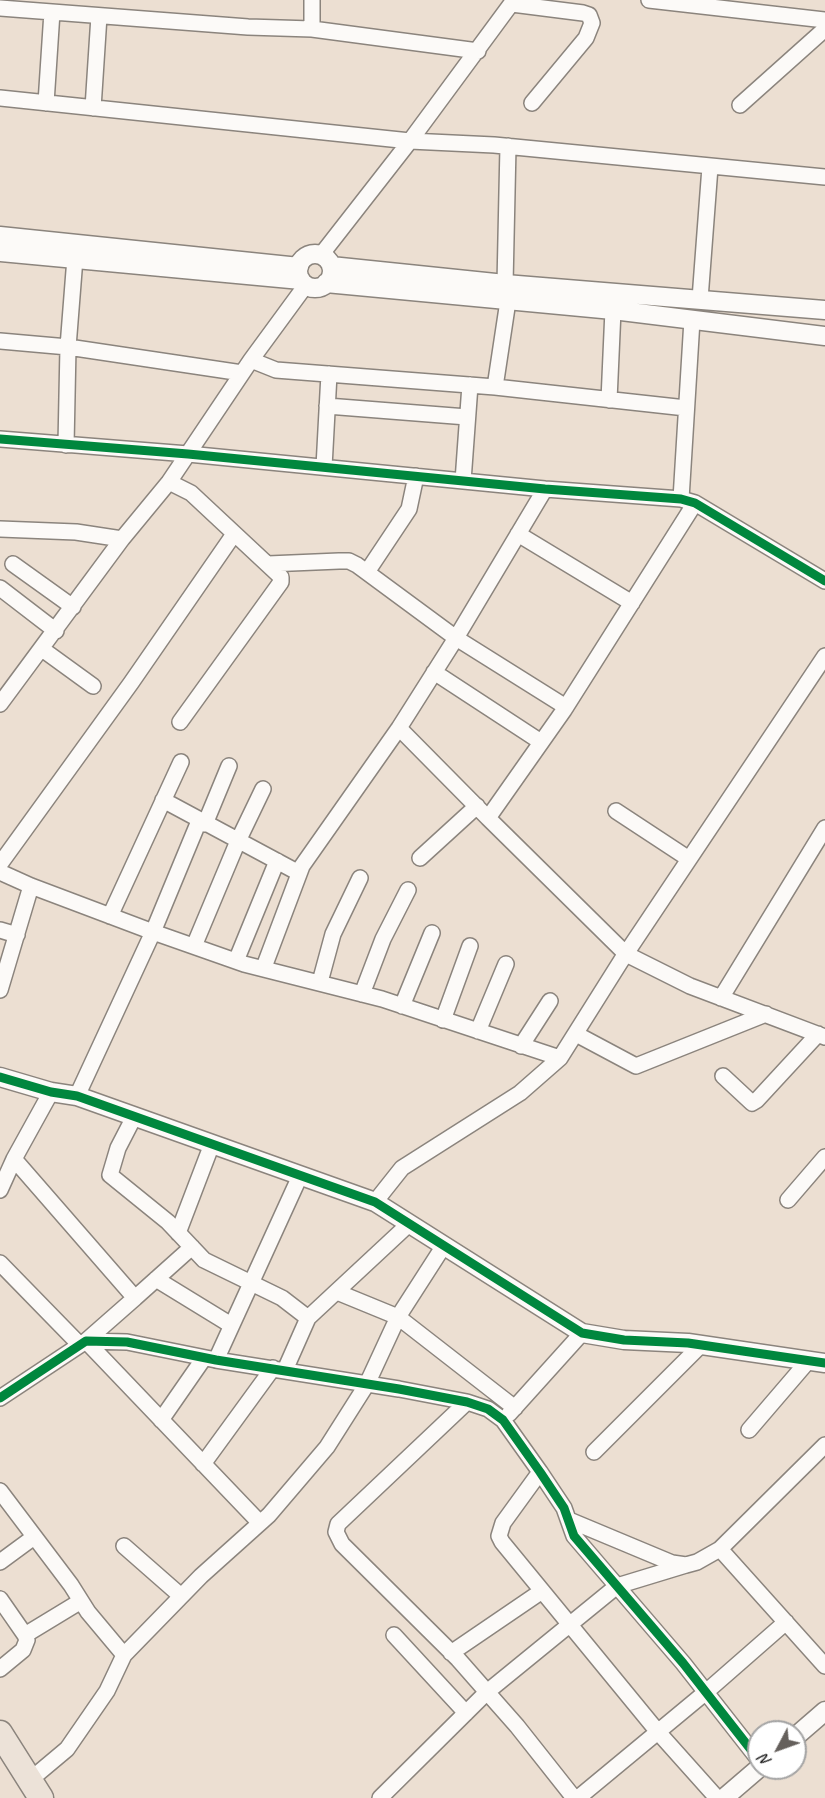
<!DOCTYPE html>
<html>
<head>
<meta charset="utf-8">
<style>
	body { margin:0 }
	#map { position:relative; width:825px; height:1798px; overflow:hidden; background:#ecdfd2; font-family:Caveat,sans-serif }
	canvas { display:block }
	.north { position:absolute; left:747px; top:1720px; width:60px; height:60px; box-sizing:border-box; background:#fff; border:2px solid #a4a4a4; border-radius:50%; rotate:229deg; font-size:16px; font-weight:700; line-height:24px; text-align:center; color:#1c1c1c }
	.north::after { content:''; display:block; margin:auto; width:21px; height:27px; background:#65605c; clip-path:polygon(50% 0,100% 100%,50% 72%,0 100%) }
</style>
</head>
<body>
<div id="map">
<canvas width="825" height="1798"></canvas>
<div class="north">N</div>
</div>
<script>
const g = document.querySelector('canvas').getContext('2d');
g.lineJoin = 'round';
function shape(rows) {
  const path = new Path2D();
  for (const r of rows) {
    if (r.length === 3) {
      path.moveTo(r[0] + r[2], r[1]);
      path.arc(r[0], r[1], r[2], 0, 2 * Math.PI);
      continue;
    }
    path.moveTo(r[0], r[1]);
    for (let i = 2; i < r.length; i += 2) path.lineTo(r[i], r[i + 1]);
  }
  return path;
}
function trace(path, color, width, dash) {
  g.strokeStyle = color;
  g.lineWidth = width;
  g.lineCap = dash ? 'butt' : 'round';
  g.setLineDash(dash || []);
  g.stroke(path);
}
const minor = shape([
	[649,0,825,20],
	[512,4,583,13,589,15,592,23,586,38,532,103],
	[0,8,248,27,312,29,478,51],
	[312,29,312,0],
	[0,98,410,141,494,145,825,177],
	[46,103,52,12],
	[740,105,825,29],
	[93,108,99,16],
	[321,255,410,141,514,0],
	[505,284,508,146],
	[700,299,710,167],
	[0,341,68,347,242,373],
	[251,360,276,370,495,387,686,408],
	[495,387,508,301],
	[609,400,613,310],
	[327,406,467,417],
	[0,439,188,454,545,489,681,499,695,503,825,581],
	[66,445,68,347,75,258],
	[324,467,329,374],
	[463,481,470,385],
	[169,482,191,493,281,577,281,582,180,722],
	[681,499,692,320],
	[695,503,564,710,488,818,626,954,690,986,825,1037],
	[0,529,76,532,122,539],
	[518,534,632,603],
	[13,564,73,607],
	[268,564,339,561,349,561,357,565,456,638,566,707],
	[367,572,409,509,416,476],
	[0,588,56,631],
	[42,649,93,686],
	[434,672,541,742],
	[0,704,122,539,169,482,251,360,306,285],
	[399,728,488,818],
	[163,800,299,873],
	[616,811,689,859],
	[205,824,229,766],
	[420,858,477,806],
	[0,864,131,683,234,534],
	[0,872,31,886,153,932,244,964,382,999,560,1058],
	[110,916,181,762],
	[0,930,17,935],
	[194,946,238,841,263,789],
	[236,961,277,861],
	[264,967,302,866,399,728,456,638,545,489],
	[320,982,333,934,360,878],
	[0,990,31,886],
	[362,994,383,939,408,890],
	[721,998,825,828],
	[402,1006,432,933],
	[443,1020,470,946],
	[478,1031,506,964],
	[576,1034,636,1066,766,1014],
	[521,1046,550,1001],
	[723,1076,752,1103,757,1100,818,1034],
	[51,1092,14,1159,135,1298,86,1341,260,1523],
	[77,1096,153,932,199,821],
	[134,1117,118,1148,110,1175,168,1222,204,1260,282,1298,308,1318,409,1224],
	[0,1190,14,1159],
	[788,1200,825,1157],
	[375,1202,402,1168,520,1093,560,1058,621,961,825,656],
	[178,1233,212,1144],
	[0,1263,80,1345],
	[156,1279,231,1325],
	[337,1292,398,1317,515,1408],
	[135,1298,192,1247],
	[216,1360,300,1176],
	[285,1370,308,1318],
	[0,1398,86,1341,127,1342,216,1360,399,1389,467,1402,488,1409,503,1420,540,1472,564,1508,574,1536,683,1663,759,1760],
	[467,1402,338,1524,336,1532,342,1544,458,1659,487,1692,517,1726,574,1798],
	[509,1414,582,1333],
	[161,1420,204,1358],
	[749,1430,809,1360],
	[825,1445,720,1549,825,1666],
	[594,1452,701,1345],
	[203,1464,273,1368],
	[540,1472,503,1523,499,1536,502,1542,658,1732,717,1798],
	[0,1491,71,1585,88,1612,124,1655],
	[569,1520,672,1563,686,1565,697,1562,720,1549],
	[124,1546,181,1596],
	[0,1562,34,1537],
	[0,1599,25,1635,27,1640,23,1650,0,1669],
	[25,1635,81,1601],
	[394,1635,466,1713],
	[451,1653,542,1591],
	[30,1780,67,1749,107,1691,124,1655,201,1576,269,1515,327,1447,367,1384,398,1317,443,1247],
	[380,1798,487,1692,617,1586,686,1565],
	[578,1798,706,1692,786,1622]
]);
const tertiary = shape([
	[0,236,299,267],
	[0,252,301,280],
	[315,271,17],
	[331,266,505,284,825,310],
	[326,283,613,310,825,336],
	[0,1077,51,1092,77,1096,375,1202,582,1333,624,1340,688,1343,825,1363],
	[795,1737,825,1711],
	[724,1798,759,1768]
]);
const primary = shape([
	[0,1733,41,1798]
]);
trace(minor, '#8b847d', 18);
trace(tertiary, '#8b847d', 21);
trace(primary, '#8b847d', 27);
trace(minor, '#fcfaf8', 15);
trace(tertiary, '#fcfaf8', 18);
trace(primary, '#ece2d8', 24);
trace(shape([
	[0,439,188,454,545,489,681,499,695,503,825,581],
	[0,1077,51,1092,77,1096,375,1202,582,1333,624,1340,688,1343,825,1363],
	[0,1398,86,1341,127,1342,216,1360,399,1389,467,1402,488,1409,503,1420,540,1472,564,1508,574,1536,683,1663,759,1760]
]), '#00873e', 9);
</script>
</body>
</html>
